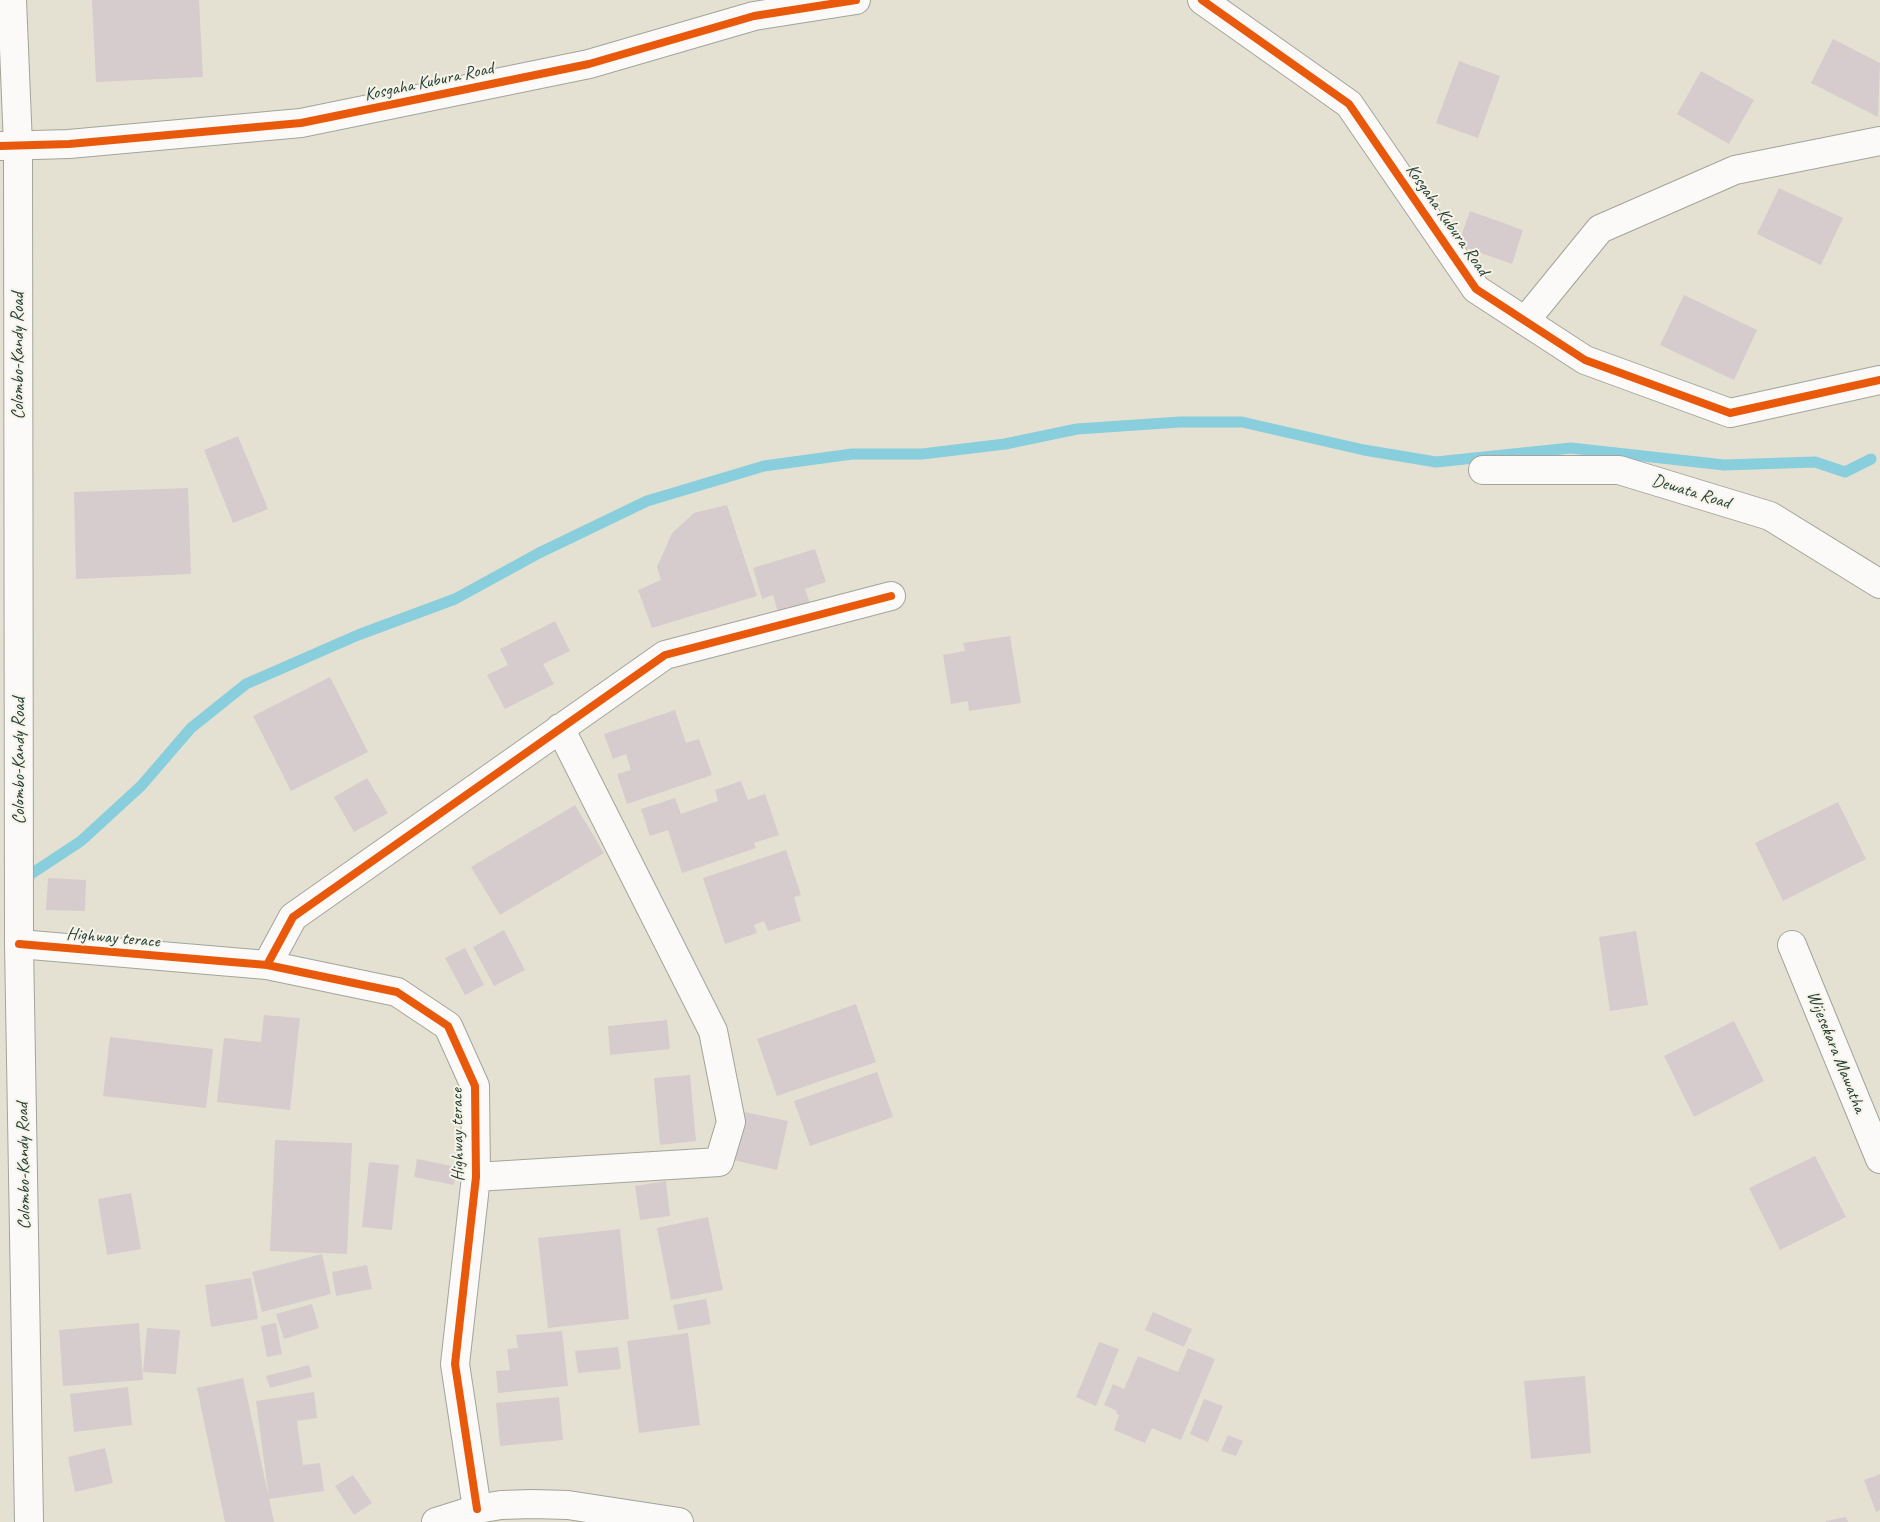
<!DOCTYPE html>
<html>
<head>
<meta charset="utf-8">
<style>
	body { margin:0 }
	canvas { display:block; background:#e4e1d2 }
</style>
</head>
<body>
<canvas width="1880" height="1522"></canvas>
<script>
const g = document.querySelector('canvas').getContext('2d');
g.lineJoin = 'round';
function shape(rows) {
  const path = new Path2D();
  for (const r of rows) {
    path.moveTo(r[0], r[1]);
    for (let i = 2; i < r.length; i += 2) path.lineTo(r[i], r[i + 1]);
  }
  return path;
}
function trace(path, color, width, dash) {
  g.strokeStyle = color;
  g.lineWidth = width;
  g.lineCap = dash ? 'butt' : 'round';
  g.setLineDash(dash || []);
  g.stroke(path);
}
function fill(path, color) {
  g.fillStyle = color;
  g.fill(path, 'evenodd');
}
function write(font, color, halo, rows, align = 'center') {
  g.font = font + ' Caveat,sans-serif';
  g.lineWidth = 4;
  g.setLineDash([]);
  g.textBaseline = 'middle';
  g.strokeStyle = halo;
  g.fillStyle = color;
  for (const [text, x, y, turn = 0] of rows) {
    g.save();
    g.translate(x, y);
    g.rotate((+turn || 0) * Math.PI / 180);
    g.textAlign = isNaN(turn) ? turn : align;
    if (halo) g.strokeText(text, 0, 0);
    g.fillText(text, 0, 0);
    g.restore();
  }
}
trace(shape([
	[31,874,81,841,141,786,191,728,246,684,358,635,455,599,539,553,647,501,764,466,852,454,922,454,1005,444,1077,429,1180,422,1242,422,1364,450,1436,462,1571,448,1724,465,1815,462,1845,472,1871,459]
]), '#89cedc', 11);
fill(shape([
	[92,0,199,0,203,77,96,82],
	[1833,39,1880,63,1878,117,1811,83],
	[1459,61,1500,76,1478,138,1436,123],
	[1701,71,1754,100,1729,144,1677,114],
	[1779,188,1843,218,1821,265,1757,234],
	[1470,211,1523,230,1512,264,1458,245],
	[1684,295,1757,330,1734,380,1660,345],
	[238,436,268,509,233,523,204,450],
	[188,488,191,574,76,579,74,492],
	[727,505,757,596,652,628,638,590,661,580,657,567,672,533,694,513],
	[815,549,826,582,805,589,811,606,779,616,773,595,762,599,753,568],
	[555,621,570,651,543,664,554,684,505,709,487,675,508,665,500,649],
	[1010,636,1021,703,969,711,968,701,951,704,943,655,965,651,963,643],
	[330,677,368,752,291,791,253,716],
	[675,710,686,743,699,739,712,775,627,804,617,774,631,770,626,754,613,759,604,734],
	[367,778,388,813,354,832,334,797],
	[741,781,748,800,765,794,779,835,754,843,756,848,682,873,668,830,650,836,641,809,675,798,681,814,718,801,715,790],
	[1838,802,1866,859,1783,901,1755,843],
	[575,805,604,853,500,915,471,867],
	[786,850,801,895,794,897,801,921,768,931,764,921,754,925,757,933,725,944,703,878],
	[48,878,86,880,85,911,46,910],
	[504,930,525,970,494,986,473,947],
	[1636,931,1648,1005,1610,1011,1599,937],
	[465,948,484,985,465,995,445,958],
	[856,1004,876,1062,777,1096,757,1039],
	[264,1015,300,1018,290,1110,217,1102,224,1038,261,1042],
	[667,1020,670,1049,610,1055,608,1026],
	[1734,1021,1764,1081,1694,1117,1664,1056],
	[110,1037,213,1049,206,1108,103,1096],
	[877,1072,893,1117,810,1146,794,1101],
	[690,1075,696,1141,660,1145,654,1078],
	[744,1112,788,1121,777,1170,733,1160],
	[275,1140,352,1143,347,1254,270,1251],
	[1815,1156,1846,1217,1780,1250,1749,1188],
	[417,1159,457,1167,454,1185,414,1177],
	[369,1162,399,1165,392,1230,362,1227],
	[666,1181,670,1216,640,1220,635,1186],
	[131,1193,141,1249,107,1255,98,1199],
	[708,1217,723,1290,671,1300,657,1228],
	[620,1229,629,1319,548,1328,538,1238],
	[322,1254,331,1294,262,1312,252,1272],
	[367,1265,372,1289,336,1296,332,1272],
	[251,1278,258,1319,211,1327,205,1285],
	[706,1299,711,1324,678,1330,673,1305],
	[312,1304,319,1328,284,1339,276,1314],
	[1153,1312,1192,1329,1184,1347,1145,1330],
	[139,1323,143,1380,63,1386,59,1330],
	[276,1323,282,1354,267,1357,261,1326],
	[147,1328,180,1330,176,1374,143,1372],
	[562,1331,568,1386,498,1393,496,1371,510,1370,507,1349,518,1348,516,1335],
	[688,1333,700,1425,639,1433,627,1341],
	[1099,1342,1119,1349,1096,1406,1076,1397],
	[618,1347,621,1369,578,1373,575,1351],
	[1188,1348,1215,1359,1181,1440,1152,1428,1145,1443,1114,1430,1119,1415,1116,1414,1117,1411,1104,1405,1113,1384,1124,1389,1138,1356,1178,1372],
	[309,1365,312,1377,270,1388,266,1376],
	[1585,1376,1591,1453,1531,1459,1524,1381],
	[243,1378,270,1503,274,1522,225,1522,197,1388],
	[128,1387,132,1425,74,1432,70,1394],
	[314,1392,317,1418,297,1421,303,1465,320,1463,324,1491,269,1499,256,1401],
	[559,1397,563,1440,500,1446,496,1403],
	[1204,1399,1223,1406,1208,1442,1190,1434],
	[1228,1435,1243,1441,1236,1456,1221,1451],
	[105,1448,113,1483,75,1492,68,1457],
	[1880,1474,1880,1510,1876,1512,1864,1480],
	[353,1475,372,1503,354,1515,335,1486],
	[1846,1517,1848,1522,1826,1522,1826,1521]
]), '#d6cccd');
const minor = shape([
	[1202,0,1349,104,1476,289,1585,360,1730,413,1880,380],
	[0,146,69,144,301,123,589,64,754,16,856,0],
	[1525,321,1600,229,1735,170,1880,141],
	[1483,470,1619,470,1770,516,1880,584],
	[19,944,267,965,397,992,448,1026,475,1086,476,1177,455,1364,477,1509],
	[1792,945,1880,1159],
	[267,965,293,917,665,655,891,596],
	[476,1177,719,1162,731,1122,713,1031,560,728]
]);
const primary = shape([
	[436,1522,477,1509,501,1505,532,1504,568,1505,679,1522]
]);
const trunk = shape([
	[12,0,18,145,19,944,29,1522]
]);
trace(minor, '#a3a49a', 30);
trace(primary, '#a3a49a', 30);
trace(trunk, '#a3a49a', 30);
trace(minor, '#fbfaf8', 28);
trace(primary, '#fbfaf8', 28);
trace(trunk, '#fbfaf8', 28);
trace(shape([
	[1202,0,1349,104,1476,289,1585,360,1730,413,1880,380],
	[0,146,69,144,301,123,589,64,754,16,856,0],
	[19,944,267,965,397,992,448,1026,475,1086,476,1177,455,1364,477,1509],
	[267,965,293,917,665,655,891,596]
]), '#e8590c', 8);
write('18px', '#1f3d34', '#f7f3e8', [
	["Kosgaha Kubura Road",429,82,-12],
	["Kosgaha Kubura Road",1447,220,55],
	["Colombo-Kandy Road",18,356,-90],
	["Dewata Road",1691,492,17],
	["Colombo-Kandy Road",19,761,-90],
	["Highway terace",113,938,5],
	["Wijesekara Mawatha",1836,1052,68],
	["Highway terace",458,1135,-91],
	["Colombo-Kandy Road",24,1166,-91]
]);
</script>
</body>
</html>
